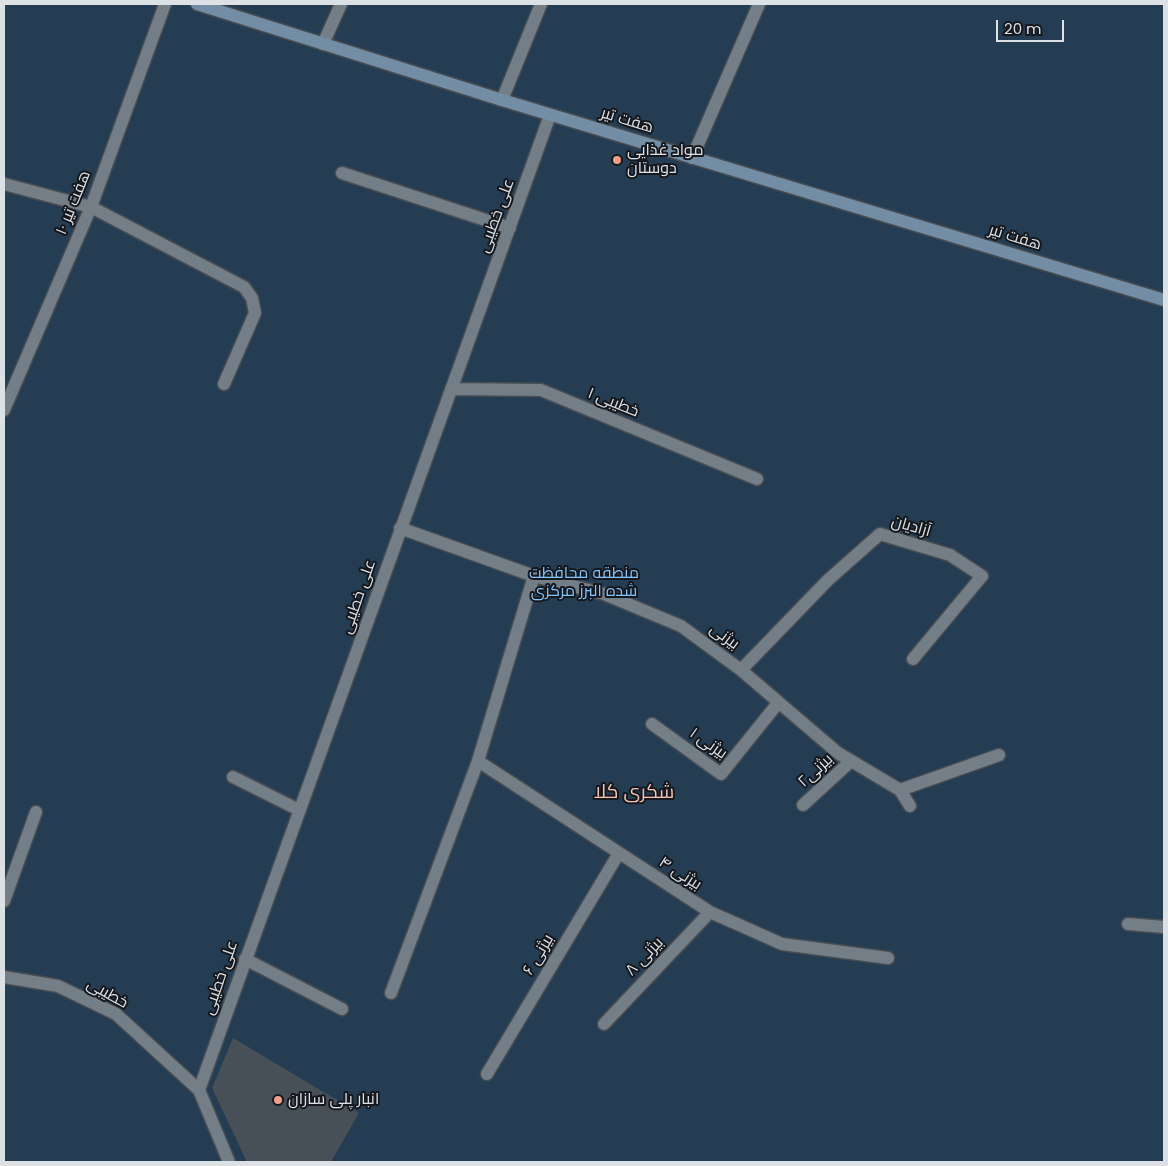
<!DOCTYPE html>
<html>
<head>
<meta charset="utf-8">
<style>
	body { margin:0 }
	#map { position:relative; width:1168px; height:1166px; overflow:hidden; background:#293138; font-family:Poppins,sans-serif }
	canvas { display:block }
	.frame { position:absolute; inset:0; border:5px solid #dce1e6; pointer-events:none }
	.scale { position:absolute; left:996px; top:20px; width:68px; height:22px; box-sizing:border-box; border:2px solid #dce1e6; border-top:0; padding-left:6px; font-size:15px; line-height:18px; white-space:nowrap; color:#dce1e6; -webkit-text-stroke:4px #15181c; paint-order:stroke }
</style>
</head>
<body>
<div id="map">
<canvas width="1168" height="1166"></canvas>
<div class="frame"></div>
<div class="scale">20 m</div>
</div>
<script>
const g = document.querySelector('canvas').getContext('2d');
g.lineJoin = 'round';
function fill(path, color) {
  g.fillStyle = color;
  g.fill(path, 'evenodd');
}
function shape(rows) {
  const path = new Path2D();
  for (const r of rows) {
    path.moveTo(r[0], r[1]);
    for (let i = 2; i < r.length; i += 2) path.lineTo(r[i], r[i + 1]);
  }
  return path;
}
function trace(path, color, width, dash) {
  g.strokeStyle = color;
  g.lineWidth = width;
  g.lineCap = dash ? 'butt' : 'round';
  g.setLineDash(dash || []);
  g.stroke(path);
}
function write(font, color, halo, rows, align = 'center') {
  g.font = font + ' Poppins,Cairo,sans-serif';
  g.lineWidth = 4;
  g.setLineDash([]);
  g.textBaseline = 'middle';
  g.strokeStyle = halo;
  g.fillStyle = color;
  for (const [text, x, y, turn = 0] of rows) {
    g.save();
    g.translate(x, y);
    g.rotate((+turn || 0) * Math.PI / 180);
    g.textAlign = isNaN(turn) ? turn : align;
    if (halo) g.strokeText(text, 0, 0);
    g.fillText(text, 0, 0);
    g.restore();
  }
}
fill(shape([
	[4,4,1164,4,1164,1162,4,1162]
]), '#243d52');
fill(shape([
	[233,1038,359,1113,331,1162,247,1162,212,1088]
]), '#475057');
const lane = shape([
	[652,724,721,774,778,703],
	[233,777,299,810],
	[803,805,851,761],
	[245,959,342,1009]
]);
const street = shape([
	[323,44,341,4],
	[502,100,541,4],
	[692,158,759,4],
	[342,173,510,228],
	[4,184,91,207,244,287,252,298,255,313,224,384],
	[451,389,541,390,757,479],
	[4,410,91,207,165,4],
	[400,528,534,576,604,594,681,626,741,670,838,753,900,790,999,755],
	[741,670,828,580,880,534,950,555,982,576,913,659],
	[478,761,710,912,782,944,888,958],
	[900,790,910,806],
	[4,901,36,812],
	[1128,924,1164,927],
	[4,977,58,986,116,1014,199,1090,229,1162],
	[391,993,478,761,534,576],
	[604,1024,710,912],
	[487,1074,619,853],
	[199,1090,550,115]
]);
const secondary = shape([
	[197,4,502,100,1164,300]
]);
trace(lane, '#464d53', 15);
trace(street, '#464d53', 15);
trace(secondary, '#464d53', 15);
trace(lane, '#747e86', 12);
trace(street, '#747e86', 12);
trace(secondary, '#738ea4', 12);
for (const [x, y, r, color] of [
	[617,160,5,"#f49e88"],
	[278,1100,5,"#f49e88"]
]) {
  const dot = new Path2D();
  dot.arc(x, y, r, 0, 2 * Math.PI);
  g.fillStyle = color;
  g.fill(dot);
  trace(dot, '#15181c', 2);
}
write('16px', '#dce1e6', '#15181c', [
	["هفت تیر",627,121,17],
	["هفت تیر ۱۰",74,203,-68],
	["علی خطیبی",497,216,-70],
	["هفت تیر",1015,238,17],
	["خطیبی ۱",613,403,22],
	["آزادیان",911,527,16],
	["علی خطیبی",359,597,-71],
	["بیژنی",724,637,36],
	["بیژنی ۱",708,744,35],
	["بیژنی۲",816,771,-43],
	["بیژنی ۴",680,874,33],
	["بیژنی ۶",539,955,-59],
	["بیژنی ۸",645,957,-46],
	["علی خطیبی",221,978,-71],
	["خطیبی",107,994,29]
]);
write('16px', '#dce1e6', '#15181c', [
	["مواد غذایی",627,151],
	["دوستان",627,169],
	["انبار پلی سازان",288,1100]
], 'left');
write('16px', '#82c5fe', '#15181c', [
	["منطقه محافظت",584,574],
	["شده البرز مرکزی",584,592]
]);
write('19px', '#f6c4b7', '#15181c', [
	["شکری کلا",634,793]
]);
</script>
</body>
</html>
